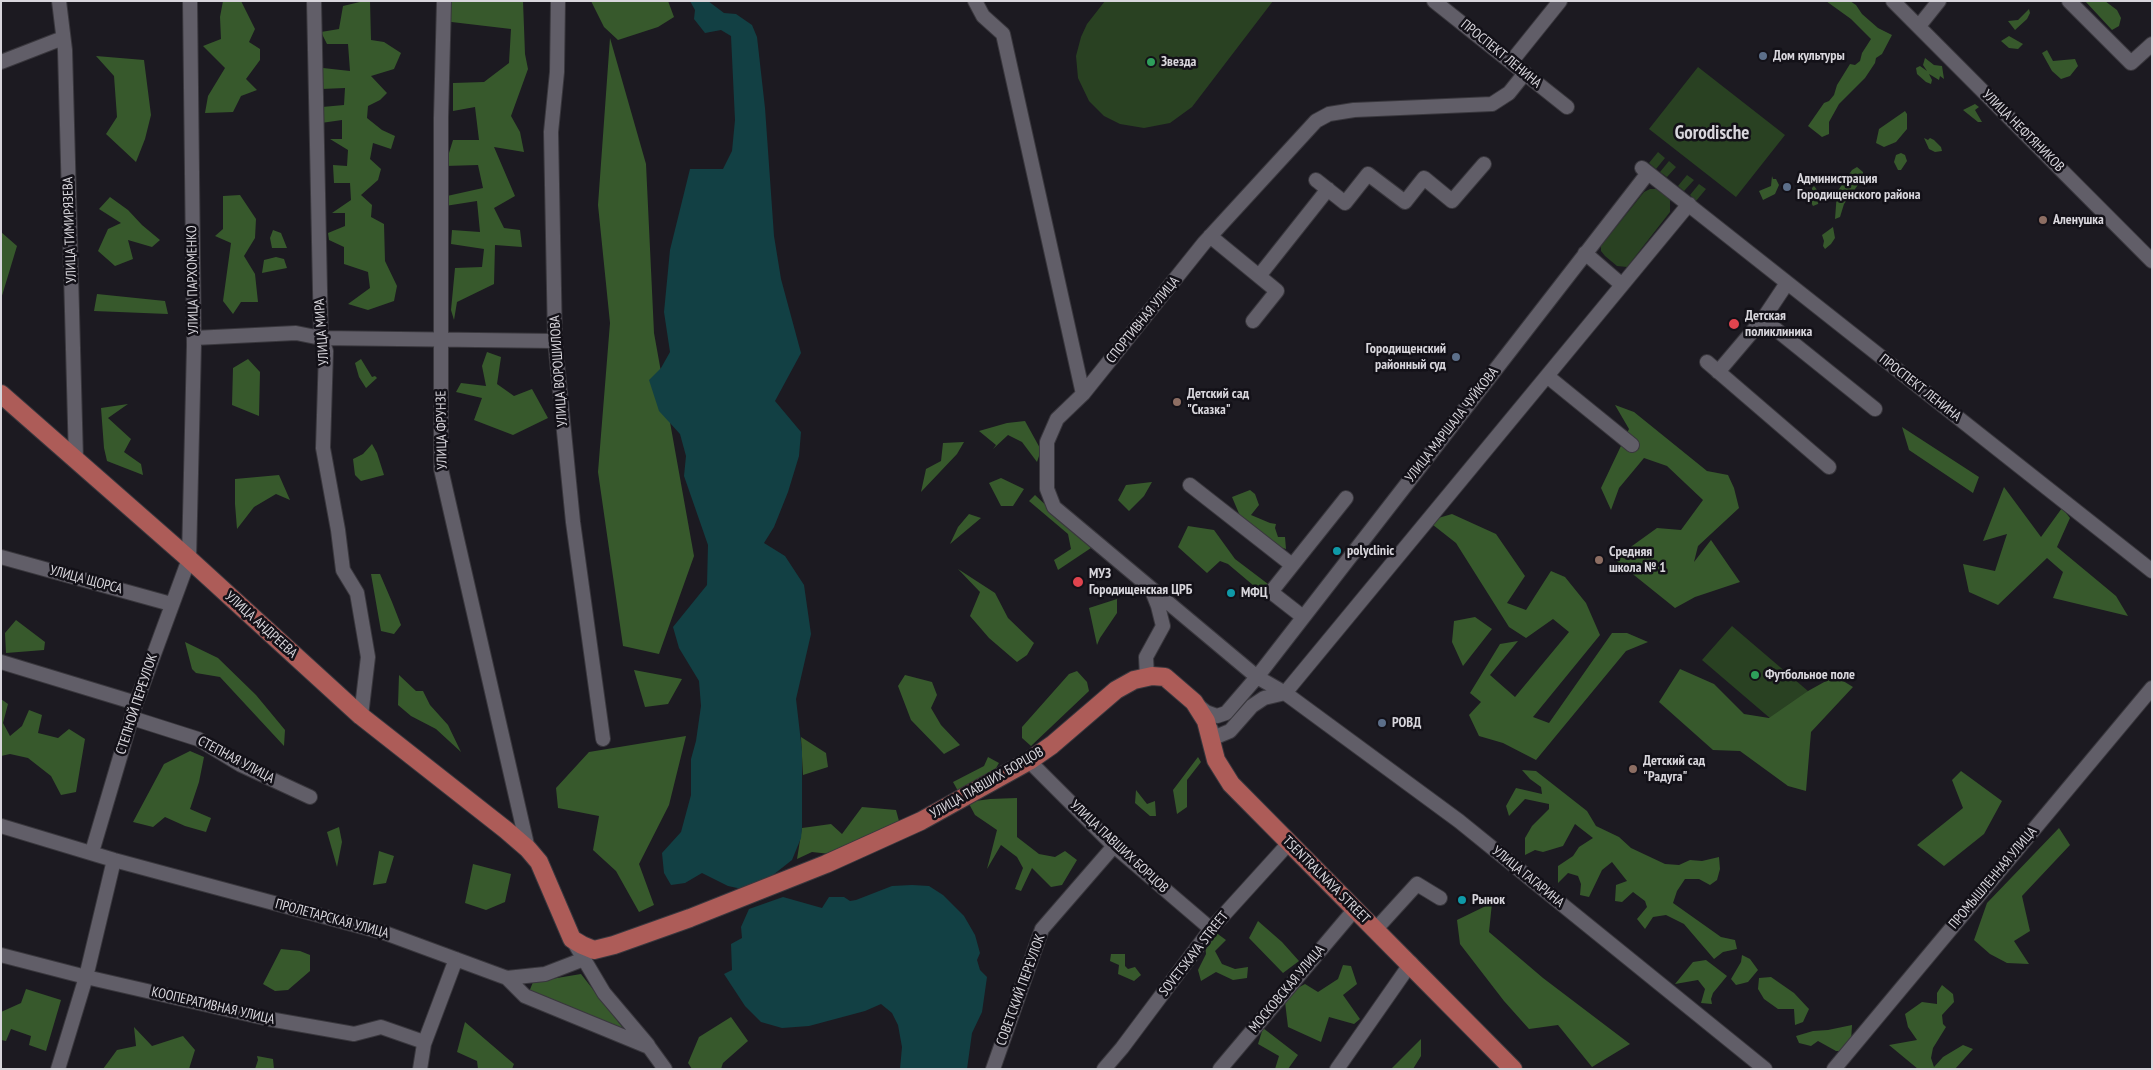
<!DOCTYPE html>
<html>
<head>
<meta charset="utf-8">
<style>
	body { margin:0 }
	#map { position:relative; width:2153px; height:1070px; overflow:hidden; background:#1c1a21; font-family:"PT Sans Narrow",sans-serif }
	canvas { display:block }
	.frame { position:absolute; inset:0; border:2px solid #d8d6dc; pointer-events:none }
</style>
</head>
<body>
<div id="map">
<canvas width="2153" height="1070"></canvas>
<div class="frame"></div>
</div>
<script>
const g = document.querySelector('canvas').getContext('2d');
g.lineJoin = 'round';
function fill(path, color) {
  g.fillStyle = color;
  g.fill(path, 'evenodd');
}
function shape(rows) {
  const path = new Path2D();
  for (const r of rows) {
    path.moveTo(r[0], r[1]);
    for (let i = 2; i < r.length; i += 2) path.lineTo(r[i], r[i + 1]);
  }
  return path;
}
function trace(path, color, width, dash) {
  g.strokeStyle = color;
  g.lineWidth = width;
  g.lineCap = dash ? 'butt' : 'round';
  g.setLineDash(dash || []);
  g.stroke(path);
}
function write(font, color, halo, rows, align = 'center') {
  g.font = font + ' "PT Sans Narrow",sans-serif';
  g.lineWidth = 5;
  g.setLineDash([]);
  g.textBaseline = 'middle';
  g.strokeStyle = halo;
  g.fillStyle = color;
  for (const [text, x, y, turn = 0] of rows) {
    g.save();
    g.translate(x, y);
    g.rotate((+turn || 0) * Math.PI / 180);
    g.textAlign = isNaN(turn) ? turn : align;
    if (halo) g.strokeText(text, 0, 0);
    g.fillText(text, 0, 0);
    g.restore();
  }
}
fill(shape([
	[1105,1,1273,1,1192,107,1170,123,1144,128,1120,124,1104,116,1089,101,1078,78,1076,56,1081,37,1087,24],
	[1698,67,1785,135,1736,197,1649,129],
	[1658,152,1665,158,1656,169,1649,163],
	[1669,161,1676,167,1667,177,1660,172],
	[1687,175,1694,180,1684,191,1678,186],
	[1699,184,1706,189,1696,201,1690,195],
	[1650,189,1656,189,1670,199,1670,212,1627,267,1617,266,1605,256,1601,251,1601,246,1644,192],
	[1732,626,1808,691,1778,725,1702,660]
]), '#294122');
fill(shape([
	[223,1,241,1,255,29,249,42,260,49,260,60,246,79,257,90,241,96,233,112,205,113,208,96,225,68,203,46,221,39,220,17],
	[364,1,370,1,371,40,384,42,401,53,394,69,371,76,387,93,380,100,368,106,367,118,382,130,395,136,391,149,373,143,370,159,381,169,378,180,361,195,372,205,371,217,384,224,385,261,397,286,394,301,368,310,348,304,370,288,368,272,344,264,344,247,329,240,328,233,345,226,345,213,332,213,351,200,350,183,334,183,333,165,347,166,348,150,330,139,342,139,342,120,321,123,322,107,344,105,345,88,321,89,323,68,350,71,348,44,327,44,321,32,339,29,343,6],
	[447,1,523,1,525,54,528,69,511,116,520,132,524,152,494,147,515,196,494,208,504,228,520,230,522,247,495,245,494,284,457,302,454,320,451,310,455,268,482,267,484,249,451,244,452,230,480,232,477,201,445,206,447,196,483,188,478,165,445,166,453,140,479,140,475,107,453,111,453,83,484,82,509,63,511,29,443,21],
	[591,1,668,1,674,17,658,27,618,40,604,27],
	[1826,1,1850,1,1856,5,1862,14,1878,28,1892,35,1882,54,1876,58,1875,63,1865,78,1839,104,1829,122,1829,134,1822,137,1808,126,1824,103,1829,101,1834,95,1837,85,1850,64,1855,65,1860,61,1862,53,1871,39,1851,19],
	[2085,1,2105,1,2117,10,2121,18,2119,26,2112,30],
	[2029,9,2030,13,2027,19,2015,30,2008,21,2018,20],
	[2009,36,2023,44,2018,49,2009,48,2001,41],
	[610,38,646,164,654,333,694,556,659,654,623,646,598,472,610,323,598,205],
	[2047,50,2053,61,2075,59,2078,66,2070,76,2061,79,2052,71,2042,53],
	[96,56,144,60,151,115,145,139,136,162,106,134,117,117,114,76],
	[1925,58,1934,65,1942,66,1944,79,1940,76,1939,80,1929,74,1932,80,1931,84,1926,82,1917,74,1916,68,1920,66,1927,71,1923,65],
	[1975,104,1979,107,1975,110,1982,122,1978,122,1963,110],
	[1905,111,1907,114,1907,129,1896,142,1884,147,1876,143,1879,129],
	[1924,138,1928,140,1930,138,1934,140,1941,147,1942,151,1935,152,1929,149],
	[1901,153,1905,155,1907,161,1901,170,1898,170,1894,162,1896,155],
	[1857,167,1863,172,1863,178,1844,204,1840,217,1835,219,1837,192,1852,170],
	[1772,176,1773,179,1776,179,1779,185,1775,194,1763,200,1759,191,1771,186],
	[1814,186,1818,191,1819,200,1818,204,1813,206,1808,197,1812,193,1812,188],
	[240,195,256,219,255,238,244,256,255,274,258,302,241,302,233,314,223,301,231,243,215,236,223,229,223,196],
	[110,197,128,210,142,225,160,240,152,247,128,240,133,259,115,266,98,251,108,229,121,223,99,209],
	[1833,227,1835,238,1831,244,1825,249,1823,246,1824,241,1822,235],
	[273,230,281,233,287,248,272,248,270,238],
	[1,232,17,246,1,299],
	[276,257,284,259,287,268,262,273,264,260],
	[97,294,165,301,168,314,94,311],
	[487,352,501,357,497,384,514,396,532,389,548,418,513,435,474,420,482,398,456,392,461,383,486,386,482,366],
	[248,359,260,372,259,416,232,405,233,368],
	[361,359,372,377,375,376,377,378,366,388,359,377,355,363],
	[128,404,108,418,131,439,124,452,141,464,143,475,107,461,104,448,101,408],
	[1615,405,1634,412,1707,471,1728,475,1734,488,1739,508,1698,546,1694,562,1711,540,1740,582,1695,597,1675,608,1614,559,1657,528,1681,530,1703,500,1667,466,1644,458,1619,488,1611,510,1601,488,1629,429],
	[1025,421,1041,450,1037,462,1022,442,1008,435,993,449,996,445,979,431,1007,423],
	[1902,427,1979,477,1973,493,1909,450],
	[964,442,957,454,921,492,926,469,941,461,943,443],
	[372,444,377,453,384,475,361,481,355,475,353,459,363,454],
	[279,475,290,500,276,494,254,507,237,529,235,504,235,479],
	[1001,478,1024,489,1013,506,1001,506,989,483],
	[1152,482,1144,496,1129,511,1118,500,1126,485],
	[2004,487,2041,537,2062,508,2070,518,2057,547,2116,596,2128,616,2053,598,2063,572,2047,558,1998,605,1969,592,1963,564,1995,571,2007,534,1983,541],
	[1250,490,1255,494,1259,505,1251,515,1270,523,1276,524,1275,528,1278,537,1285,537,1286,549,1277,546,1240,516,1232,497],
	[1035,495,1091,548,1058,570,1054,560,1071,549,1068,534,1029,501],
	[969,514,981,518,950,544,958,527],
	[1452,514,1496,534,1525,576,1507,603,1526,610,1551,571,1565,577,1586,603,1600,635,1533,717,1549,723,1612,633,1627,633,1648,642,1626,651,1536,760,1503,743,1479,736,1469,715,1481,702,1470,693,1500,644,1518,641,1490,675,1515,697,1569,632,1553,619,1526,638,1509,627,1456,543,1428,521],
	[1188,526,1214,530,1235,559,1268,584,1260,591,1228,564,1220,561,1207,573,1178,547],
	[958,569,995,593,1008,618,1034,643,1027,655,1017,662,989,638,970,616,980,592],
	[371,574,380,574,392,602,401,625,394,634,381,631],
	[1117,599,1117,613,1100,638,1097,645,1089,608],
	[1475,617,1492,629,1463,666,1452,642,1454,621],
	[16,620,45,642,44,650,6,653,5,633],
	[185,642,218,658,256,695,285,730,284,746,220,677,196,673,192,669],
	[1680,669,1714,684,1744,714,1769,718,1808,691,1835,676,1853,687,1811,732,1806,791,1788,786,1740,751,1713,750,1659,702],
	[634,670,682,679,668,704,645,707],
	[1077,671,1087,682,1089,691,1031,746,1022,738,1022,727,1069,674],
	[399,675,416,691,423,691,430,705,448,725,461,752,436,729,411,716,398,705],
	[905,675,932,682,937,695,931,708,941,725,960,745,944,754,911,720,898,686],
	[1,699,8,704,3,723,10,736,22,726,29,710,42,715,38,733,58,738,69,729,85,739,76,792,61,795,51,776,28,758,10,754,1,756],
	[686,736,669,805,639,864,654,905,639,912,616,871,593,850,599,816,558,808,556,788,589,752],
	[801,737,826,753,828,767,803,775],
	[190,751,204,757,199,782,190,809,211,818,206,832,185,826,165,817,153,827,133,822,164,764],
	[988,757,999,763,990,778,958,791,953,782,984,766],
	[1198,757,1201,762,1187,780,1187,807,1177,814,1173,790],
	[1522,770,1536,771,1587,811,1596,826,1619,837,1631,848,1665,864,1679,865,1690,860,1702,861,1719,857,1720,869,1717,880,1710,885,1699,879,1685,879,1677,891,1673,903,1721,937,1735,940,1737,949,1723,952,1714,959,1684,924,1666,915,1653,917,1645,929,1637,919,1647,907,1645,901,1633,892,1622,902,1615,901,1616,885,1627,881,1612,862,1602,870,1589,897,1580,895,1581,884,1578,876,1568,873,1558,883,1558,866,1573,856,1579,847,1593,838,1575,824,1563,846,1543,852,1535,850,1525,855,1525,838,1532,826,1549,809,1549,804,1525,799,1509,816,1506,806,1516,788,1542,794,1541,787,1530,779],
	[1961,771,2002,801,1984,834,1944,866,1917,845,1963,808,1952,780],
	[1136,790,1147,804,1155,801,1156,816,1150,816,1135,803],
	[1017,798,1017,837,1039,854,1055,857,1065,851,1077,860,1062,885,1051,887,1032,868,1021,891,1015,889,1023,868,1017,857,1001,845,987,869,997,830,975,815,968,802,990,799],
	[862,807,896,810,899,821,858,846,830,854,812,852,797,859,802,828,831,824,842,834],
	[339,827,342,842,337,867,327,832],
	[2059,828,2070,845,2022,896,2030,931,2014,941,2029,964,2007,963,1990,954,1974,940,1987,903],
	[379,851,394,856,386,883,373,885],
	[473,864,511,874,505,902,486,910,465,903],
	[1492,903,1489,932,1543,978,1630,1044,1592,1067,1558,1025,1529,1029,1504,1001,1460,944,1457,920],
	[1258,921,1282,942,1299,961,1283,973,1249,938],
	[1211,929,1226,940,1215,951,1222,964,1235,969,1248,967,1247,978,1233,980,1216,972,1201,981,1198,970,1206,954,1205,944],
	[281,949,300,951,310,955,310,971,288,990,275,991,263,984],
	[1111,954,1125,954,1125,966,1128,969,1135,967,1141,975,1134,981,1118,974,1119,965,1110,961],
	[1742,955,1750,959,1758,970,1748,982,1736,985,1731,979,1741,962],
	[1706,960,1727,976,1713,993,1711,999,1712,1004,1701,1003,1705,989,1698,980,1675,984,1693,962],
	[1343,965,1351,966,1357,984,1343,995,1360,1019,1354,1024,1329,1017,1321,1042,1288,1027,1285,1002,1292,991,1305,984,1318,992,1338,979],
	[581,974,626,1032,529,992,533,982],
	[1771,977,1794,993,1809,1009,1803,1022,1795,1025,1794,1009,1778,1009,1764,999,1758,989,1759,978],
	[1942,985,1953,994,1954,1002,1942,1015,1943,1024,1946,1027,1933,1048,1931,1058,1934,1067,1943,1057,1963,1045,1973,1049,1955,1069,1918,1069,1889,1045,1917,1040,1908,1027,1905,1014,1922,1002,1937,1004,1937,993],
	[26,989,61,1000,46,1051,29,1045,31,1036,11,1029,6,1041,1,1040,1,1012,21,1003],
	[731,1017,748,1041,723,1063,721,1069,692,1069,688,1063,699,1037],
	[465,1022,514,1064,512,1069,478,1069,477,1061,457,1052],
	[1852,1025,1851,1041,1842,1051,1836,1051,1818,1041,1811,1046,1799,1043,1796,1036,1813,1031,1828,1030],
	[134,1027,152,1046,183,1036,195,1050,189,1069,103,1069,117,1050,136,1046],
	[1263,1028,1298,1055,1288,1069,1275,1069,1279,1056,1258,1044],
	[1421,1039,1421,1056,1413,1069,1391,1069],
	[257,1056,273,1059,274,1069,255,1069,258,1060]
]), '#37592c');
fill(shape([
	[690,1,708,1,724,13,736,14,752,25,757,37,765,108,774,236,781,279,801,353,775,401,801,432,799,456,788,492,774,527,764,543,785,556,804,585,811,634,796,699,802,751,802,828,801,838,792,860,773,875,742,889,728,886,702,873,685,883,671,885,664,873,662,853,681,832,691,795,691,759,696,741,701,706,699,681,679,648,673,627,707,585,708,545,684,476,686,456,680,434,659,411,649,380,661,368,670,352,664,312,670,250,690,169,723,169,732,151,735,120,731,36,721,30,705,33,694,19,695,10],
	[912,885,929,886,943,895,964,916,975,935,980,953,977,960,980,970,987,977,982,1012,972,1033,967,1069,900,1069,902,1047,898,1025,892,1013,881,1004,865,1011,809,1026,782,1028,761,1022,745,1006,724,974,732,970,731,944,742,938,741,927,749,909,783,897,822,908,829,897,844,897,850,901,856,900,892,886]
]), '#124044');
const minor = shape([
	[59,1,65,50,76,460],
	[314,1,321,338,326,351,323,448,338,530,343,570,357,593,368,657,361,716],
	[444,1,441,118,441,469,528,849],
	[558,1,557,72,551,132,555,341,573,522,603,739],
	[975,1,983,16,1003,34,1083,394],
	[1434,1,1567,107],
	[1893,1,2152,261],
	[2069,1,2131,63,2152,44],
	[1919,26,1939,1],
	[1,62,63,38],
	[1511,62,1560,1],
	[1525,73,1509,93,1492,104,1354,110,1329,114,1316,121,1204,243,1083,394,1057,419,1047,442,1047,489,1054,507,1257,677,1285,693,1459,821,1765,1069],
	[1642,168,2152,571],
	[1316,180,1345,203,1368,174,1405,202,1424,178,1452,201,1484,164],
	[1210,236,1277,291,1253,321],
	[1585,253,1622,285],
	[1259,276,1328,189],
	[1763,319,1875,409],
	[194,338,296,333,321,338,555,341],
	[1707,362,1829,467],
	[1718,372,1763,319,1787,283],
	[1547,376,1632,445],
	[1190,485,1292,565],
	[1,557,171,604],
	[1303,617,1271,592,1346,498],
	[1,662,136,703],
	[1147,677,1146,657,1163,626,1158,606,1152,591],
	[1285,693,1689,204],
	[1196,704,1206,712,1217,716,1226,713,1257,677,1648,173],
	[132,718,198,739,241,765,310,797],
	[1211,729,1209,737,1218,736,1230,731,1252,706,1264,698,1285,693],
	[1029,761,1114,846,1211,929],
	[1,826,114,860,385,933,507,978,525,996,649,1047,665,1069],
	[92,852,136,703,189,559,194,345,190,1],
	[1376,929,1417,884,1440,898],
	[572,939,604,993,648,1045],
	[1,955,86,977,269,1019,354,1034,381,1027,424,1042],
	[507,978,545,974,584,959],
	[58,1069,86,977,114,860],
	[420,1069,424,1044,456,959],
	[993,1069,1042,929,1114,846],
	[1104,1069,1122,1048,1211,929,1289,843],
	[1220,1069,1355,909],
	[1337,1069,1411,963],
	[1834,1069,2152,688]
]);
const major = shape([
	[1,394,189,559,361,716,506,830,528,849,539,862,572,939,582,945,594,950,614,945,690,918,826,864,921,821,1029,761,1052,745,1116,690,1134,680,1152,676,1165,677,1194,702,1206,721,1216,760,1231,784,1513,1069]
]);
trace(minor, '#39373d', 16);
trace(major, '#39373d', 20);
trace(minor, '#615e68', 14);
trace(major, '#ad5c58', 18);
for (const [x, y, r, color] of [
	[1763,56,5,"#5c6f8a"],
	[1151,62,5,"#2e9e5b"],
	[1787,187,5,"#5c6f8a"],
	[2043,220,5,"#8d6e63"],
	[1734,324,6,"#e0444e"],
	[1456,357,5,"#5c6f8a"],
	[1177,402,5,"#8d6e63"],
	[1337,551,5,"#0f9aa8"],
	[1599,560,5,"#8d6e63"],
	[1078,582,6,"#e0444e"],
	[1231,593,5,"#0f9aa8"],
	[1755,675,5,"#2e9e5b"],
	[1382,723,5,"#5c6f8a"],
	[1633,769,5,"#8d6e63"],
	[1462,900,5,"#0f9aa8"]
]) {
  const dot = new Path2D();
  dot.arc(x, y, r, 0, 2 * Math.PI);
  g.fillStyle = color;
  g.fill(dot);
  trace(dot, '#131118', 2);
}
write('14px', '#d8d6dc', '#131118', [
	["ПРОСПЕКТ ЛЕНИНА",1501,54,39],
	["УЛИЦА НЕФТЯНИКОВ",2023,131,45],
	["УЛИЦА ТИМИРЯЗЕВА",70,230,-92],
	["УЛИЦА ПАРХОМЕНКО",193,280,-91],
	["СПОРТИВНАЯ УЛИЦА",1143,320,-51],
	["УЛИЦА МИРА",322,332,-94],
	["УЛИЦА ВОРОШИЛОВА",559,371,-94],
	["ПРОСПЕКТ ЛЕНИНА",1920,388,38],
	["УЛИЦА МАРШАЛА ЧУЙКОВА",1452,425,-52],
	["УЛИЦА ФРУНЗЕ",442,430,-91],
	["УЛИЦА ЩОРСА",86,580,15],
	["УЛИЦА АНДРЕЕВА",261,625,42],
	["СТЕПНОЙ ПЕРЕУЛОК",137,704,-72],
	["СТЕПНАЯ УЛИЦА",236,760,28],
	["УЛИЦА ПАВШИХ БОРЦОВ",987,783,-30],
	["УЛИЦА ПАВШИХ БОРЦОВ",1119,847,43],
	["УЛИЦА ГАГАРИНА",1528,877,39],
	["ПРОМЫШЛЕННАЯ УЛИЦА",1993,878,-50],
	["TSENTRALNAYA STREET",1326,880,45],
	["ПРОЛЕТАРСКАЯ УЛИЦА",332,919,15],
	["SOVETSKAYA STREET",1194,954,-52],
	["МОСКОВСКАЯ УЛИЦА",1287,989,-50],
	["СОВЕТСКИЙ ПЕРЕУЛОК",1021,990,-70],
	["КООПЕРАТИВНАЯ УЛИЦА",213,1006,13]
]);
write('bold 14px', '#d8d6dc', '#131118', [
	["Дом культуры",1773,56],
	["Звезда",1161,62],
	["Администрация",1797,179],
	["Городищенского района",1797,195],
	["Аленушка",2053,220],
	["Детская",1745,316],
	["поликлиника",1745,332],
	["Городищенский",1446,349,"right"],
	["районный суд",1446,365,"right"],
	["Детский сад",1187,394],
	["\"Сказка\"",1187,410],
	["polyclinic",1347,551],
	["Средняя",1609,552],
	["школа № 1",1609,568],
	["МУЗ",1089,574],
	["Городищенская ЦРБ",1089,590],
	["МФЦ",1241,593],
	["Футбольное поле",1765,675],
	["РОВД",1392,723],
	["Детский сад",1643,761],
	["\"Радуга\"",1643,777],
	["Рынок",1472,900]
], 'left');
write('bold 19px', '#d8d6dc', '#131118', [
	["Gorodische",1712,134]
]);
</script>
</body>
</html>
